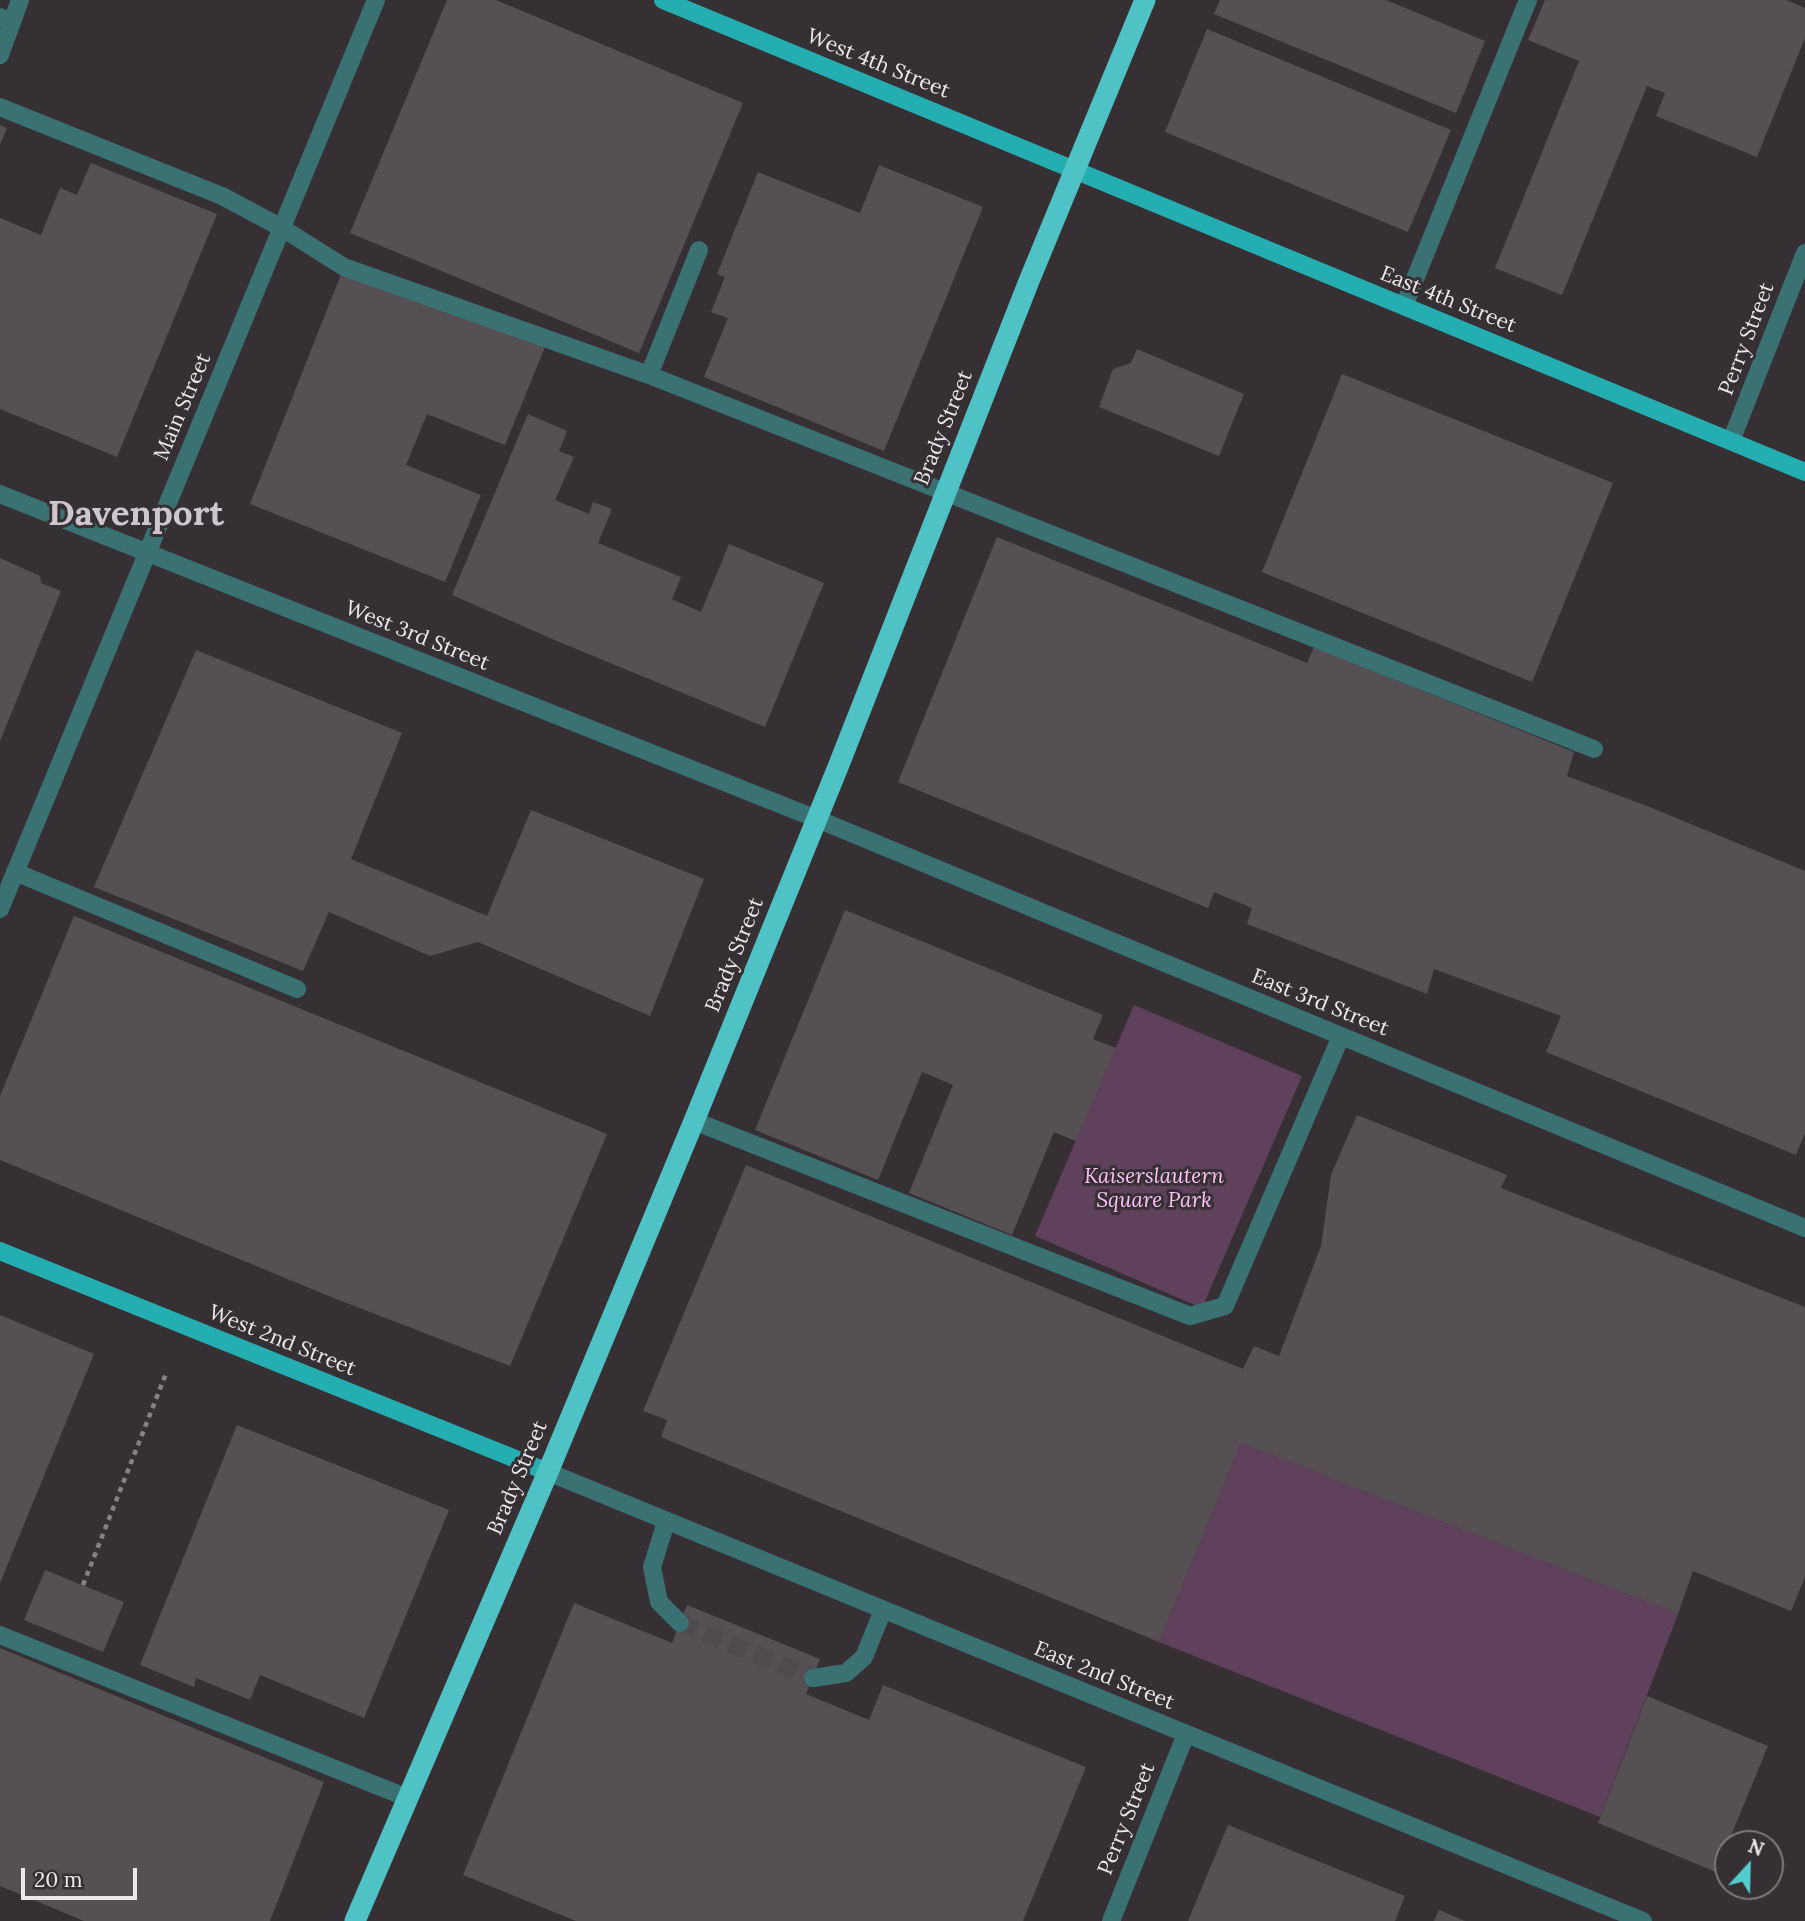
<!DOCTYPE html>
<html>
<head>
<meta charset="utf-8">
<style>
	body { margin:0 }
	#map { position:relative; width:1805px; height:1921px; overflow:hidden; background:#363035; font-family:Lora,serif }
	canvas { display:block }
	.north { position:absolute; left:1714px; top:1830px; width:70px; height:70px; box-sizing:border-box; background:#363035; border:2px solid #7e797d; border-radius:50%; rotate:22deg; font-size:19px; font-weight:700; line-height:28px; text-align:center; color:#ebe7ea }
	.north::after { content:''; display:block; margin:auto; width:24px; height:32px; background:#52cdcf; clip-path:polygon(50% 0,100% 100%,50% 72%,0 100%) }
	.scale { position:absolute; left:21px; top:1868px; width:116px; height:32px; box-sizing:border-box; border:4px solid #ebe7ea; border-top:0; padding-left:9px; font-size:21px; line-height:24px; white-space:nowrap; color:#ebe7ea; -webkit-text-stroke:5px #363035; paint-order:stroke }
</style>
</head>
<body>
<div id="map">
<canvas width="1805" height="1921"></canvas>
<div class="north">N</div>
<div class="scale">20 m</div>
</div>
<script>
const g = document.querySelector('canvas').getContext('2d');
g.lineJoin = 'round';
function fill(path, color) {
  g.fillStyle = color;
  g.fill(path, 'evenodd');
}
function shape(rows) {
  const path = new Path2D();
  for (const r of rows) {
    path.moveTo(r[0], r[1]);
    for (let i = 2; i < r.length; i += 2) path.lineTo(r[i], r[i + 1]);
  }
  return path;
}
function trace(path, color, width, dash) {
  g.strokeStyle = color;
  g.lineWidth = width;
  g.lineCap = dash ? 'butt' : 'round';
  g.setLineDash(dash || []);
  g.stroke(path);
}
function write(font, color, halo, rows, align = 'center') {
  g.font = font + ' Lora,serif';
  g.lineWidth = 6;
  g.setLineDash([]);
  g.textBaseline = 'middle';
  g.strokeStyle = halo;
  g.fillStyle = color;
  for (const [text, x, y, turn = 0] of rows) {
    g.save();
    g.translate(x, y);
    g.rotate((+turn || 0) * Math.PI / 180);
    g.textAlign = isNaN(turn) ? turn : align;
    if (halo) g.strokeText(text, 0, 0);
    g.fillText(text, 0, 0);
    g.restore();
  }
}
fill(shape([
	[1134,1005,1302,1076,1202,1308,1035,1236],
	[1241,1443,1678,1614,1600,1817,1159,1642]
]), '#5f415b');
fill(shape([
	[447,0,496,0,743,103,639,353,350,233],
	[1220,0,1386,0,1485,41,1456,113,1214,14],
	[1545,0,1786,0,1805,8,1805,38,1757,157,1656,116,1665,93,1647,86,1562,295,1495,268,1579,61,1528,40],
	[1207,29,1451,130,1408,232,1165,132],
	[0,125,7,128,0,145],
	[91,163,217,214,117,457,0,409,0,218,41,235,60,188,77,195],
	[879,165,983,207,884,451,704,377,728,318,711,312,725,277,717,274,758,172,860,213],
	[344,267,545,347,505,445,427,414,406,465,481,495,445,582,250,504],
	[1137,349,1244,394,1219,456,1099,407,1113,369,1131,363],
	[1342,374,1613,483,1532,682,1262,572],
	[528,414,567,431,559,451,574,457,555,500,589,514,593,502,612,509,598,543,681,577,672,599,701,612,729,544,824,583,765,727,557,641,452,595],
	[997,537,1307,663,1314,647,1574,752,1567,776,1647,806,1805,871,1805,1133,1796,1155,1546,1052,1561,1016,1434,969,1427,994,1247,924,1252,908,1214,892,1208,908,898,782],
	[0,558,40,576,41,583,61,591,0,741],
	[196,650,402,733,351,859,487,916,531,810,704,879,650,1016,478,942,430,956,329,912,303,971,94,887],
	[845,910,1103,1015,1093,1039,1116,1048,1076,1141,1054,1132,1012,1235,909,1193,953,1085,922,1072,878,1180,755,1130],
	[74,916,607,1134,510,1366,331,1297,0,1160,0,1096],
	[1357,1115,1507,1175,1501,1188,1805,1307,1805,1577,1791,1611,1693,1571,1678,1614,1241,1443,1159,1642,661,1437,667,1420,643,1411,746,1165,1243,1369,1254,1346,1279,1356,1321,1246,1331,1175],
	[0,1315,94,1354,0,1583],
	[237,1425,449,1510,364,1718,260,1675,250,1700,196,1678,194,1687,140,1665],
	[45,1570,124,1602,103,1652,24,1620],
	[574,1603,672,1643,687,1605,820,1659,806,1694,869,1720,883,1685,1086,1767,1023,1921,576,1921,463,1875],
	[0,1648,324,1782,270,1921,84,1921,0,1886],
	[1647,1696,1768,1746,1716,1872,1598,1823],
	[1228,1825,1405,1896,1395,1921,1188,1921],
	[1439,1910,1465,1921,1434,1921]
]), '#565055');
trace(shape([
	[680,1623,813,1678]
]), '#514b50', 18, [18, 9]);
trace(shape([
	[83,1585,167,1371]
]), '#878286', 4.5, [5, 5]);
trace(shape([
	[0,17,12,22,20,0],
	[0,55,12,22],
	[0,107,222,196,282,228,344,267,649,375,1594,749],
	[1404,306,1528,0],
	[649,375,699,250],
	[1731,441,1805,253],
	[0,494,817,819,1805,1228],
	[15,872,297,989],
	[0,909,376,0],
	[694,1121,1190,1316,1225,1306,1341,1036],
	[548,1472,1643,1921],
	[666,1522,652,1567,659,1602,680,1623],
	[0,1635,408,1798],
	[813,1678,846,1673,864,1657,883,1610],
	[1111,1921,1186,1734]
]), '#3a7172', 18);
trace(shape([
	[663,0,1805,472],
	[0,1251,548,1472]
]), '#24aeb1', 18);
trace(shape([
	[355,1921,548,1472,694,1121,838,767,1029,281,1145,0]
]), '#4ec2c4', 21);
write('21px', '#ebe7ea', '#363035', [
	["West 4th Street",878,64,22],
	["East 4th Street",1448,300,22],
	["Perry Street",1747,339,-69],
	["Main Street",183,407,-67],
	["Brady Street",944,428,-68],
	["West 3rd Street",417,636,22],
	["Brady Street",735,955,-68],
	["East 3rd Street",1320,1003,22],
	["West 2nd Street",282,1341,22],
	["Brady Street",518,1478,-67],
	["East 2nd Street",1104,1676,22],
	["Perry Street",1127,1819,-68]
]);
write('italic 21px', '#febff5', '#363035', [
	["Kaiserslautern",1154,1177],
	["Square Park",1154,1201]
]);
write('bold 35px', '#cec6cd', '#363035', [
	["Davenport",136,515]
]);
</script>
</body>
</html>
